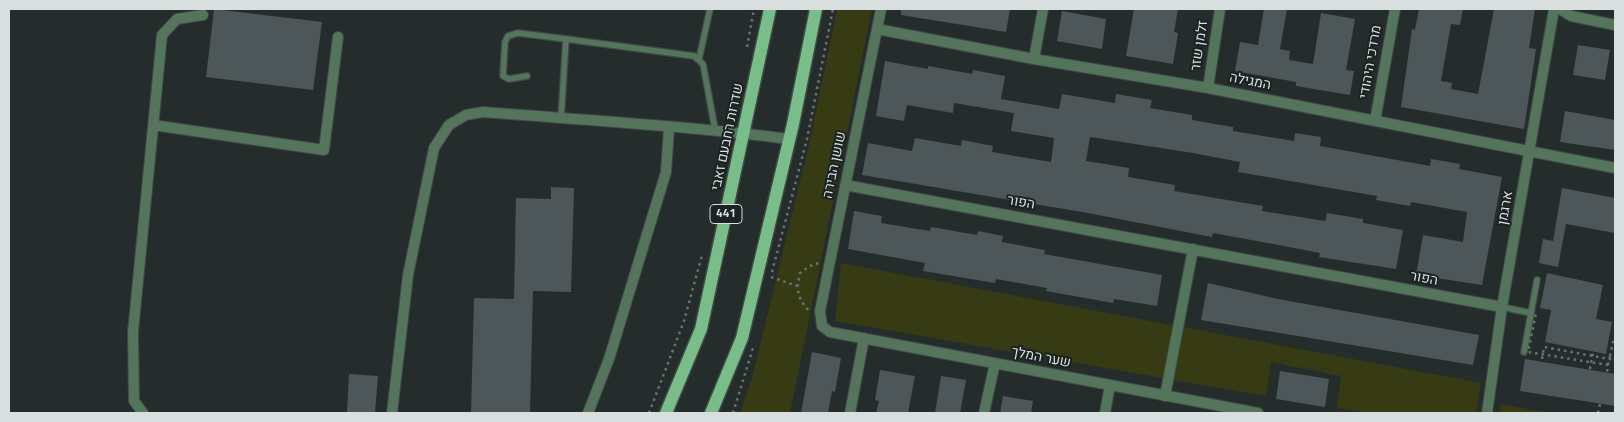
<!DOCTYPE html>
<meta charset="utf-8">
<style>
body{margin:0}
#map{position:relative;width:1624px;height:422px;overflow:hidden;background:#242d2c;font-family:"Titillium Web",sans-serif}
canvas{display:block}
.frame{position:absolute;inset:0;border:10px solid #d9dfde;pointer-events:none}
</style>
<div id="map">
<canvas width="1624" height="422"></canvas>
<div class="frame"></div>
</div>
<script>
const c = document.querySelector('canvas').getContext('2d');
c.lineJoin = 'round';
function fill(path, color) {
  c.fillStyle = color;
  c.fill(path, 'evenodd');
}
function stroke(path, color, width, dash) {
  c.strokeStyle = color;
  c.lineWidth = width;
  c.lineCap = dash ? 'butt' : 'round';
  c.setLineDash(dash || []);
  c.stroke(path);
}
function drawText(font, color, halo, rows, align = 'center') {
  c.font = font + ' "Titillium Web",Heebo,sans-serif';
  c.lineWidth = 4;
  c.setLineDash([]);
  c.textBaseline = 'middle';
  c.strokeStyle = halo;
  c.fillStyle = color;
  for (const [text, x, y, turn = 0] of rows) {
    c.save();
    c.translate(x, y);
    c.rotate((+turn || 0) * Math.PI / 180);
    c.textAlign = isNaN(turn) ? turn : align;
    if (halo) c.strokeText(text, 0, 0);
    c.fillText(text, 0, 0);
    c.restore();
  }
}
fill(new Path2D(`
 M837,9h35l-82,404h-50l12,-35 58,-237z
 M841,263l640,120 -5,30h-108l-31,-5 4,-32 -70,-14 -5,34 -431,-75z
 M1501,404l48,9h-50z`), '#363b13');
fill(new Path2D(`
 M214,9l108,13 -9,68 -107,-13z
 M901,9h109l-4,23 -105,-17z
 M1134,9h44l-4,23 4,1 -5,31 -47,-8z
 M1264,9h23l-7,40 10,2 -1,9 24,4 8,-51 34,6 -9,51 8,1 -4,24 -54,-9v-4l-61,-11 5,-29 18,3z
 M1419,9h44l-3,16 -9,-1 -10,57 11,2 -1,6 27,5 16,-85h41l-6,39 7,1 -12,80 -123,-22 11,-78 3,1z
 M1062,11l44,8 -4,30 -45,-8z
 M1578,45l32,5 -5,30 -32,-5z
 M885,61l43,8v-3l44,8 1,-4 32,6 -4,23 58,10 3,-15 53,9 1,-9 36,6 -2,8 42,7v5l41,7v4l61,10 1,-8 26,4 -1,9 110,20 1,-7 29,5 -1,5 43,8 -20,108 -66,-10 7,-40 40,7 4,-30 -56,-10 -1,4 -34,-6 1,-4 -139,-24 2,-10 -47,-9 -103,-16 -4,24 43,7 -1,9 47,8 -1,6 89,15 -1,5 63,10 2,-8 36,6v4l40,7 -7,39 -77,-12 1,-4 -47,-9 -60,-11 -1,4 -124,-24 -226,-38 6,-32 44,8 3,-13 46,8 1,-6 31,6 -1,6 59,10 3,-24 -43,-7 3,-18 -60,-10 -1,10 -46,-8 -3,16 -28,-5z
 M1565,111l50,9v30l-55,-8z
 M551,187l23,1 -3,104 -38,-1 -3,122h-59l3,-115 40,1 2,-101 35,1z
 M1562,188l53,10v35l-49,-9 -8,43 -19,-4 4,-24 10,2z
 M854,211l28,5 -1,7 49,8 1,-4 46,8 1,-4 25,5 -1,6 43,8 -1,4 118,21 -5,31 -43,-7 -1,4 -67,-12 1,-3 -51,-9 -1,4 -72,-12 2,-8 -77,-14z
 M1547,273l56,12 -7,34 16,3 -6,32 -61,-12 6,-32 -11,-2z
 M1208,283l70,16 201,36 -6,30 -272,-45z
 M812,352l29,6 -6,34 -3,-1 -4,22h-27z
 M1525,359l90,15v32l-95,-15z
 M880,370l35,6 -7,37h-32l3,-12 -4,-1z
 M1280,371l49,8 -4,28 -49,-8z
 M349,374l29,2 -3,37h-28z
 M941,376l25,4 -6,33h-25z
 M1003,396l30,5 -2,12h-31z`), '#4d575a');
const lane = new Path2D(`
 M566,39l128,17 9,8 12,65
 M699,59l11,-50
 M527,76l-18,3 -6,-3 2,-34 3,-6 10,-3 48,6 -5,79
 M1502,307l29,6
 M1524,352l13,-72`);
const street = new Path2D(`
 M881,9l-61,302 2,15 8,6 428,81
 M1560,9l11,7 44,9
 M877,29l157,30 174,29 407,80
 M1034,59l9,-50
 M1208,88l12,-79
 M1375,121l20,-112
 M153,125l171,25 14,-113
 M845,185l657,122
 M1165,396l28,-147
 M143,413l-9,-12 -1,-69 29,-297 15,-16 26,-4
 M392,413l16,-138 26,-127 15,-23 17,-10 17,-3c102,8 205,14 306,27
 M588,413l21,-54 57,-187 3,-44
 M850,413l14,-75
 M984,413l11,-50
 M1105,413l5,-28
 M1487,413l15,-106 52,-298`);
const primary = new Path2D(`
 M666,413l35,-84 69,-320
 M711,413l31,-75 51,-214 23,-115`);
stroke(lane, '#414948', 8);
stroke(street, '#414948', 12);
stroke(primary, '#414948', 15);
stroke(new Path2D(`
 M747,47l7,-38
 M772,272l35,-133 26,-130
 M771,277l26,9
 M808,310c-11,-13 -12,-21 -8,-37l10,-7 9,-3
 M1610,356l4,-19
 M1542,359l2,-12 71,13v-3
 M1590,369l3,-17
 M649,413l35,-92 18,-66
 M733,413l20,-65
 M1598,413l2,-9`), '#6b7271', 2.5, [2.5, 4]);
stroke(lane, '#54755b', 5.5);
stroke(street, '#54755b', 10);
stroke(primary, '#79be89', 12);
stroke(new Path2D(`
 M1531,313h5l-8,39 80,13 -1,7
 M1608,365l2,-9`), '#6b7271', 2.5, [2.5, 4]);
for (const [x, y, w] of [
 [726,214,32]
]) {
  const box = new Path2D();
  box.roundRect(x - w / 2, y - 9.5, w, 19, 4);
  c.fillStyle = '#1a2322';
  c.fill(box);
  stroke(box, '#d9dfde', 1);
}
drawText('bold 12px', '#d9dfde', null, [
 ["441",726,214]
]);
drawText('14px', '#d9dfde', '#1a2322', [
 ["זלמן שזר",1200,46,-81],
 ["מרדכי היהודי",1371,62,-80],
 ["המגילה",1250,82,11],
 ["שדרות רחבעם זאבי",728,137,-78],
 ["שושן הבירה",835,165,-78],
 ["הפור",1021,203,10],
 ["ארגמן",1506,208,-80],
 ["הפור",1424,279,11],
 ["שער המלך",1041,358,11]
]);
</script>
